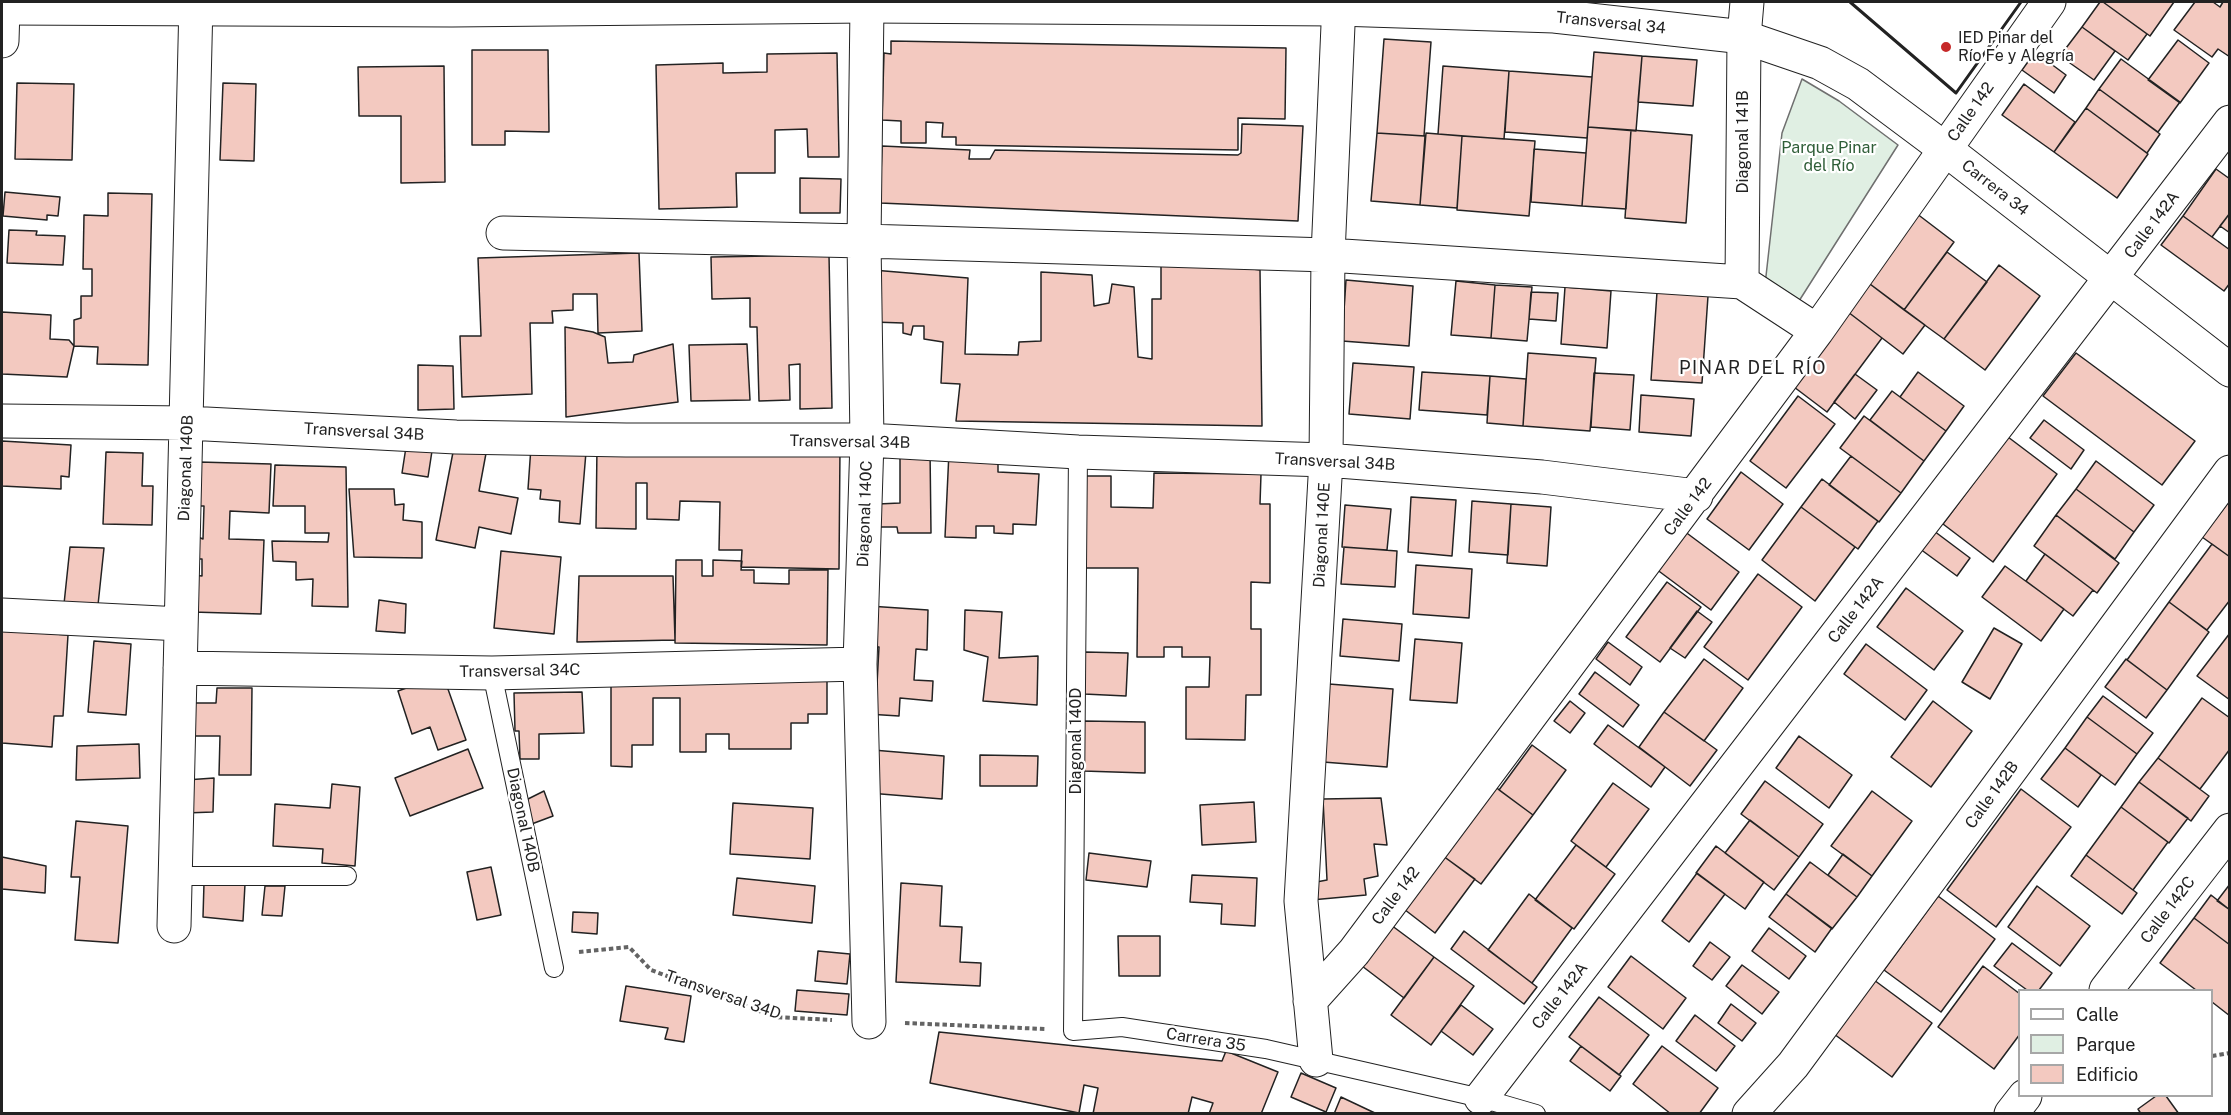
<!DOCTYPE html>
<meta charset="utf-8">
<style>
body{margin:0}
#map{position:relative;width:2231px;height:1115px;overflow:hidden;background:#fff;font-family:"Public Sans",sans-serif}
canvas{display:block}
.frame{position:absolute;inset:0;border:3px solid #222;pointer-events:none}
.legend{position:absolute;left:2018px;top:989px;width:195px;height:108px;box-sizing:border-box;background:#fff;border:2px solid #a7a7a7;margin:0;padding:8px 10px;list-style:none;font-size:18px;color:#222}
.legend li{display:flex;align-items:center;gap:12px;height:30px}
.legend b{width:30px;border:2px solid #a7a7a7}
</style>
<div id="map">
<canvas width="2231" height="1115"></canvas>
<div class="frame"></div>
<ul class="legend">
<li><b style="height:8px;background:#fff"></b>Calle</li>
<li><b style="height:16px;background:#e0efe3"></b>Parque</li>
<li><b style="height:16px;background:#f3c9c0"></b>Edificio</li>
</ul>
</div>
<script>
const c = document.querySelector('canvas').getContext('2d');
c.lineJoin = 'round';
function fill(path, color) {
  c.fillStyle = color;
  c.fill(path, 'evenodd');
}
function stroke(path, color, width, dash) {
  c.strokeStyle = color;
  c.lineWidth = width;
  c.lineCap = dash ? 'butt' : 'round';
  c.setLineDash(dash || []);
  c.stroke(path);
}
function drawText(font, color, halo, rows, align = 'center') {
  c.font = font + ' "Public Sans",sans-serif';
  c.lineWidth = 4.5;
  c.setLineDash([]);
  c.textBaseline = 'middle';
  c.strokeStyle = halo;
  c.fillStyle = color;
  for (const [text, x, y, turn = 0] of rows) {
    c.save();
    c.translate(x, y);
    c.rotate((+turn || 0) * Math.PI / 180);
    c.textAlign = isNaN(turn) ? turn : align;
    if (halo) c.strokeText(text, 0, 0);
    c.fillText(text, 0, 0);
    c.restore();
  }
}
const green = new Path2D(`
 M1802,79l37,22 59,44 -99,156 -34,-16 17,-152z`);
fill(green, '#e0efe3');
stroke(green, '#6f6f6f', 1.5);
const building = new Path2D(`
 M2100,2h3l44,32 -19,26 -46,-33z
 M2103,2h71l-24,34z
 M2195,2h18l7,5 3,-5h7v55l-12,-8 -6,8 -38,-27z
 M2082,27l33,24 -21,29 -34,-24z
 M1384,39l47,3 -7,94 -47,-3z
 M2178,40l31,23 -29,40 -32,-23z
 M891,41l395,7 -1,71 -47,-1v32l-282,-5v-8h-14l1,-14 -17,-1v21h-25v-22l-19,-1 2,-67 7,1z
 M472,50h76l1,82 -44,-1v14h-33z
 M1594,52l48,4 -6,75 -48,-4z
 M2035,52l31,23 -12,18 -32,-23z
 M837,53l2,104h-31l-1,-28 -32,1v43h-39l1,34 -78,2 -3,-144 67,-2v10l44,-1v-18z
 M1642,56l55,4 -4,46 -55,-4z
 M2121,59l59,43 -22,30 -59,-43z
 M444,66l1,116 -44,1v-67h-42l-1,-49z
 M1443,66l66,5 -5,68 -66,-5z
 M1509,71l83,6 -5,61 -82,-6z
 M17,83l57,1 -2,76 -57,-1z
 M223,83l33,1 -2,77 -34,-1z
 M2024,84l51,38 -21,30 -52,-37z
 M2099,89l61,45 -13,19 -61,-45z
 M2086,108l62,46 -31,44 -63,-46z
 M1242,124l61,2 -5,95 -418,-18 2,-57 88,4 -1,9h21l5,-9 243,5 3,-2z
 M1588,127l43,3 -5,79 -44,-3z
 M1631,130l61,5 -6,88 -61,-5z
 M1377,133l48,3 -5,69 -49,-4z
 M1426,133l36,3 -5,72 -37,-3z
 M1462,136l73,5 -6,75 -72,-6z
 M1534,149l52,4 -4,53 -51,-4z
 M2216,169l14,10v34l-18,24 -29,-21z
 M800,178l41,1 -1,34h-40z
 M5,192l55,5 -2,19 -11,-1v5l-44,-4z
 M108,193l44,1 -4,171 -51,-1 1,-17 -24,-1v-26l7,-2v-22h11v-27h-9l1,-54 24,1z
 M1912,210l42,32 -50,68 -42,-32z
 M2230,213v20l-10,-7z
 M2183,216l47,34v33l-6,8 -63,-46z
 M9,230l28,1 -1,4 29,1 -2,29 -56,-2z
 M1947,252l40,30 -43,57 -40,-29z
 M639,253l3,78 -44,2 -1,-39h-24v16l-21,1 1,12h-23l2,71 -70,3 -2,-61h21l-3,-78z
 M829,255l3,153 -32,1v-45l-11,1 1,35 -31,1 -2,-74h-7v-29l-38,1 -1,-42z
 M1161,256l99,14 2,156 -306,-5 4,-37 -19,-1 2,-41 -19,-3v-13h-11l-2,9 -8,-2v-10l-30,-1v-52l95,8 -3,76 53,1 1,-13 22,-1v-69l51,3 2,31 15,-3 3,-19 22,3 4,70 14,2v-60h9z
 M1999,265l41,31 -55,74 -41,-31z
 M1346,280l67,6 -4,60 -67,-5z
 M1456,281l39,4 -4,53 -40,-3z
 M1870,284l55,41 -22,29 -55,-42z
 M1495,285l37,2 -5,54 -36,-3z
 M1565,287l46,4 -4,57 -46,-4z
 M1531,292l27,1 -2,28 -27,-2z
 M1657,292l51,4 -6,87 -51,-3z
 M2,312l49,3 -1,24 19,1 5,6 -7,31 -65,-3z
 M1848,312l34,26 -55,74 -33,-25z
 M565,327l28,5 12,5 3,26 25,-1 1,-7 39,-11 5,58 -112,15z
 M747,344l3,56 -59,1 -2,-56z
 M1528,353l68,5 -6,73 -67,-5z
 M2076,353l119,88 -33,44 -119,-89z
 M1353,363l61,4 -4,52 -61,-5z
 M418,365l35,1 1,43 -36,1z
 M1422,372l68,4 -3,39 -68,-5z
 M1918,372l46,34 -18,25 -46,-34z
 M1594,373l40,2 -4,55 -39,-3z
 M1855,374l22,16 -22,29 -21,-17z
 M1490,376l36,3 -3,47 -36,-3z
 M1892,391l54,40 -22,30 -54,-41z
 M1641,395l53,4 -3,37 -52,-4z
 M1798,396l37,28 -49,64 -36,-27z
 M1864,416l60,45 -23,32 -61,-45z
 M2044,420l40,30 -13,19 -41,-31z
 M2008,437l49,37 -64,88 -50,-38z
 M2,441l69,4 -2,32 -8,-1v13l-59,-3z
 M455,442l32,6 -8,43 39,7 -7,36 -32,-7 -4,21 -39,-8z
 M597,446l243,2 -1,121 -98,-2 1,-17h-23l1,-48 -40,-1 -1,19 -32,-1v-36h-11v46l-40,-1z
 M406,447l26,4 -4,26 -26,-4z
 M531,447l55,5 -6,72 -21,-2 1,-21 -20,-2 1,-9 -13,-1z
 M900,449h30l1,84h-33l-1,-6h-19v-23l22,-1z
 M106,452l37,1 -1,33h11l-1,39 -49,-1z
 M949,452l49,3v17l41,2 -3,51 -23,-1v10l-19,-1v-7h-18v12l-31,-1z
 M1851,456l50,37 -22,29 -50,-37z
 M2096,461l58,44 -20,27 -58,-43z
 M199,462l72,2 -2,49 -39,-2 -1,28 35,1 -3,74 -69,-2 1,-37 9,1v-17h-5l1,-22 5,2 1,-33h-6z
 M275,465l71,2 2,140 -36,-1 1,-27 -17,1v-18l-23,-1 -1,-20 56,1 1,-9h-24v-27h-32z
 M1741,472l42,32 -34,46 -42,-31z
 M1154,473l107,1 -1,30h10v79l-19,-1v47h10v66h-15l-1,45 -59,-1v-52h23l1,-30h-28v-10h-18v10h-27l1,-89h-56v-92h29v31l42,1z
 M1822,479l56,42 -20,28 -57,-42z
 M349,489h45l1,16 9,-1 -1,16 19,2v36l-68,-1z
 M2076,489l58,43 -19,27 -59,-44z
 M1411,497l45,3 -4,56 -44,-4z
 M2230,500v57l-28,-20z
 M1472,501l39,3 -3,51 -39,-3z
 M1511,504l40,3 -4,59 -40,-3z
 M1345,505l46,4 -4,41 -45,-3z
 M1801,507l54,40 -40,54 -53,-41z
 M2056,515l63,48 -22,30 -63,-47z
 M1676,525l63,47 -28,38 -63,-47z
 M1930,528l40,30 -13,18 -41,-30z
 M2212,544l18,13v43l-23,30 -38,-28z
 M70,547l34,1 -6,57 -34,-1z
 M1344,547l53,4 -2,36 -54,-3z
 M501,551l60,6 -7,77 -60,-6z
 M2045,554l48,36 -20,26 -47,-35z
 M676,560h26v16h11v-16l29,1 -1,9h13v13l35,1v-14h39l-1,75 -152,-2z
 M1416,565l56,4 -3,49 -56,-4z
 M2005,566l59,43 -23,32 -59,-44z
 M1758,574l44,33 -54,73 -44,-33z
 M579,576h94l2,64 -98,2z
 M1667,582l34,25 -41,55 -34,-25z
 M1906,588l57,43 -29,39 -57,-43z
 M379,600l27,4 -1,29 -29,-2z
 M2169,602l40,30 -42,58 -40,-30z
 M869,606l59,4 -1,40 -11,-1 -2,31 19,1 -1,20 -32,-3 -1,18 -32,-2 2,-30h8l2,-37 -13,-1z
 M965,610l37,2 -3,46 39,-2 -1,49 -54,-4 5,-44 -24,-7z
 M1697,611l15,11 -27,36 -15,-10z
 M1343,619l59,5 -3,37 -59,-5z
 M1994,628l28,16 -32,55 -28,-17z
 M2,630l66,5 -5,81h-9l-2,31 -50,-4z
 M2230,633v67l-33,-24z
 M1415,639l47,4 -5,60 -47,-3z
 M94,641l37,3 -5,71 -38,-3z
 M1608,642l34,25 -12,18 -34,-26z
 M1866,644l61,46 -22,30 -61,-46z
 M1085,652l43,1 -2,43 -42,-2z
 M1704,659l39,29 -39,53 -40,-29z
 M2126,659l41,31 -21,28 -41,-31z
 M1595,672l44,33 -16,22 -44,-33z
 M611,673h216v41h-19v9h-17v26h-62v-15h-23v18h-26v-54h-27v47h-21v22l-21,-1z
 M443,675l23,65 -28,10 -8,-23 -18,7 -14,-43z
 M1329,684l64,5 -6,78 -64,-5z
 M217,688h35l-1,87h-32l1,-39h-34v-33h30z
 M582,692l2,41 -45,1v25h-19l-1,-28h-4l-1,-38z
 M2103,696l50,37 -16,21 -50,-37z
 M2202,698l28,20v31l-30,40 -42,-31z
 M1570,701l15,12 -15,20 -16,-12z
 M1933,701l39,30 -41,56 -40,-30z
 M1664,712l53,38 -27,36 -51,-39z
 M2087,717l50,37 -22,31 -50,-37z
 M1084,721l61,1v51l-62,-2z
 M1608,725l57,42 -14,20 -57,-43z
 M1799,736l53,39 -23,33 -53,-40z
 M139,744l1,34 -64,2 1,-34z
 M1532,745l34,25 -33,45 -34,-25z
 M2065,748l36,27 -23,32 -37,-28z
 M468,749l15,39 -73,28 -15,-38z
 M873,750l71,6 -2,43 -73,-6z
 M980,755l58,1 -1,30h-57z
 M2158,758l51,38 -18,25 -52,-39z
 M214,778l-1,34 -28,1 1,-33z
 M1765,781l58,43 -24,33 -58,-43z
 M2139,782l49,36 -19,25 -48,-36z
 M1490,783l43,32 -52,69 -42,-31z
 M1613,783l36,26 -43,58 -35,-26z
 M332,784l28,3 -5,79 -33,-3 1,-14 -50,-3 2,-42 55,4z
 M2021,789l50,38 -75,100 -49,-37z
 M544,791l9,25 -24,9 -7,-23z
 M1872,791l40,30 -40,55 -41,-30z
 M1381,798l6,47 -13,-1 4,32 -14,3 2,16 -55,5v-17l16,-3 -4,-81z
 M1254,802l2,40 -54,3 -2,-40z
 M733,803l80,5 -3,51 -80,-5z
 M2121,807l47,35 -35,48 -47,-35z
 M1750,820l49,37 -25,33 -49,-37z
 M76,821l52,5 -10,117 -43,-3 5,-63h-9z
 M1576,845l39,29 -41,55 -39,-29z
 M1716,846l48,36 -19,27 -49,-36z
 M1089,853l62,8 -4,26 -61,-7z
 M1439,853l36,26 -40,54 -35,-27z
 M1843,854l29,22 -15,21 -29,-22z
 M2086,855l51,38 -15,21 -51,-38z
 M2,857l44,9 -1,27 -43,-4z
 M1810,862l47,35 -25,32 -46,-35z
 M491,867l10,48 -24,5 -10,-48z
 M1697,873l28,21 -36,48 -27,-21z
 M1192,875l65,3 -2,48 -34,-2 1,-20 -32,-2z
 M737,878l78,8 -3,37 -79,-8z
 M204,883l41,1 -2,37 -40,-4z
 M901,883l41,3 -2,40 22,1 -2,35 21,1 -1,23 -84,-4z
 M2230,884v26l-13,-9z
 M265,886h20l-3,30 -20,-1z
 M2037,886l53,40 -30,40 -52,-39z
 M1529,894l43,34 -40,55 -44,-33z
 M1786,894l46,34 -17,24 -46,-35z
 M2211,895l19,15v35l-36,-27z
 M1938,896l57,43 -54,73 -57,-42z
 M573,912l25,1 -1,21 -25,-2z
 M2194,918l36,27v71l-18,-14v-12h-16l-36,-27z
 M1391,925l43,32 -30,41 -42,-32z
 M1769,928l37,28 -17,23 -37,-28z
 M1464,931l73,56 -13,17 -73,-55z
 M1118,936h42v40h-41z
 M1710,942l20,15 -18,23 -19,-14z
 M2012,943l40,30 -13,17h-12l-33,-24z
 M818,951l32,3 -3,30 -32,-3z
 M1631,956l55,42 -23,31 -55,-42z
 M1434,957l40,29 -43,59 -40,-30z
 M1742,965l37,27 -17,22 -36,-28z
 M1983,966l37,28v40l-26,35 -56,-42z
 M1874,980l58,43 -40,54 -58,-43z
 M626,986l65,10 -7,46 -19,-3 3,-11 -48,-7z
 M797,990l52,4 -2,21 -52,-4z
 M1599,997l50,38 -30,40 -50,-38z
 M1731,1004l25,19 -14,18 -24,-18z
 M1461,1005l32,24 -20,26 -32,-24z
 M1695,1015l40,31 -19,25 -40,-30z
 M939,1032l283,29 4,-10 52,21 -17,42h-52l4,-11 -21,-6 -4,17h-95l5,-26 -14,-3 -5,28 -149,-30z
 M1581,1046l40,30 -11,15 -40,-30z
 M1662,1046l56,42 -19,26h-28l-38,-30z
 M1301,1073l35,15 -10,24 -35,-15z
 M2156,1096h10l13,18h-38l-3,-5z
 M1341,1097l36,17h-43z`);
fill(building, '#f3c9c0');
stroke(building, '#222', 1.5);
const service = new Path2D(`
 M1078,452l-5,579 49,-4 144,22 215,49 55,16
 M492,673l62,295
 M174,876h173`);
const minor = new Path2D(`
 M867,6l-3,235 3,199 -7,224 9,358
 M2,41l1,-33
 M503,233l361,8 464,14 414,27 75,49
 M1742,282l2,-245 3,-35
 M2,421l185,2 269,14 170,3h241l211,12 248,8 216,17 154,19
 M2,615l179,9
 M180,668l312,5 368,-9
 M174,926l22,-924
 M2106,990l124,-160
 M1310,1001l44,-49 463,-621 232,-329
 M1316,1060l-15,-159 25,-441 2,-205 11,-253
 M1481,1098l749,-976
 M1749,1114l44,-49 437,-593
 M2011,1114l14,-18`);
const tertiary = new Path2D(`
 M2,8l450,2 415,-4 471,3 216,7 190,21 76,26 38,21 87,65 285,221`);
stroke(service, '#222', 20);
stroke(minor, '#222', 35);
stroke(tertiary, '#222', 35);
stroke(new Path2D(`
 M579,952l50,-5 22,23 124,47 57,3
 M905,1023l140,6
 M2212,1056l18,-3`), '#646464', 4, [4.5, 3]);
stroke(service, '#fff', 18);
stroke(minor, '#fff', 33);
stroke(tertiary, '#fff', 33);
stroke(new Path2D(`
 M1850,2l106,91 65,-91`), '#222', 3);
for (const [x, y, r, color] of [
 [1946,47,6,"#c62828"]
]) {
  const dot = new Path2D();
  dot.arc(x, y, r, 0, 2 * Math.PI);
  c.fillStyle = color;
  c.fill(dot);
  stroke(dot, '#fff', 2);
}
drawText('16px', '#222', '#fff', [
 ["Transversal 34",1611,23,6],
 ["Calle 142",1971,112,-55],
 ["Diagonal 141B",1743,142,-90],
 ["Carrera 34",1995,188,38],
 ["Calle 142A",2152,225,-53],
 ["Transversal 34B",364,432,3],
 ["Transversal 34B",850,442,1],
 ["Transversal 34B",1335,462,3],
 ["Diagonal 140B",186,468,-88],
 ["Calle 142",1688,507,-53],
 ["Diagonal 140C",865,514,-88],
 ["Diagonal 140E",1322,535,-87],
 ["Calle 142A",1856,610,-52],
 ["Transversal 34C",520,671,-1],
 ["Diagonal 140D",1076,741,-90],
 ["Calle 142B",1992,795,-54],
 ["Diagonal 140B",523,820,78],
 ["Calle 142",1396,896,-53],
 ["Calle 142C",2168,910,-53],
 ["Transversal 34D",723,995,19],
 ["Calle 142A",1560,996,-52],
 ["Carrera 35",1206,1040,9]
]);
drawText('16px', '#222', '#fff', [
 ["IED Pinar del",1958,38],
 ["Río Fe y Alegría",1958,56]
], 'left');
drawText('16px', '#2f5e38', '#fff', [
 ["Parque Pinar",1829,148],
 ["del Río",1829,166]
]);
c.letterSpacing = '1.5px';
drawText('18px', '#222', '#fff', [
 ["PINAR DEL RÍO",1753,368]
]);
c.letterSpacing = '0px';
</script>
